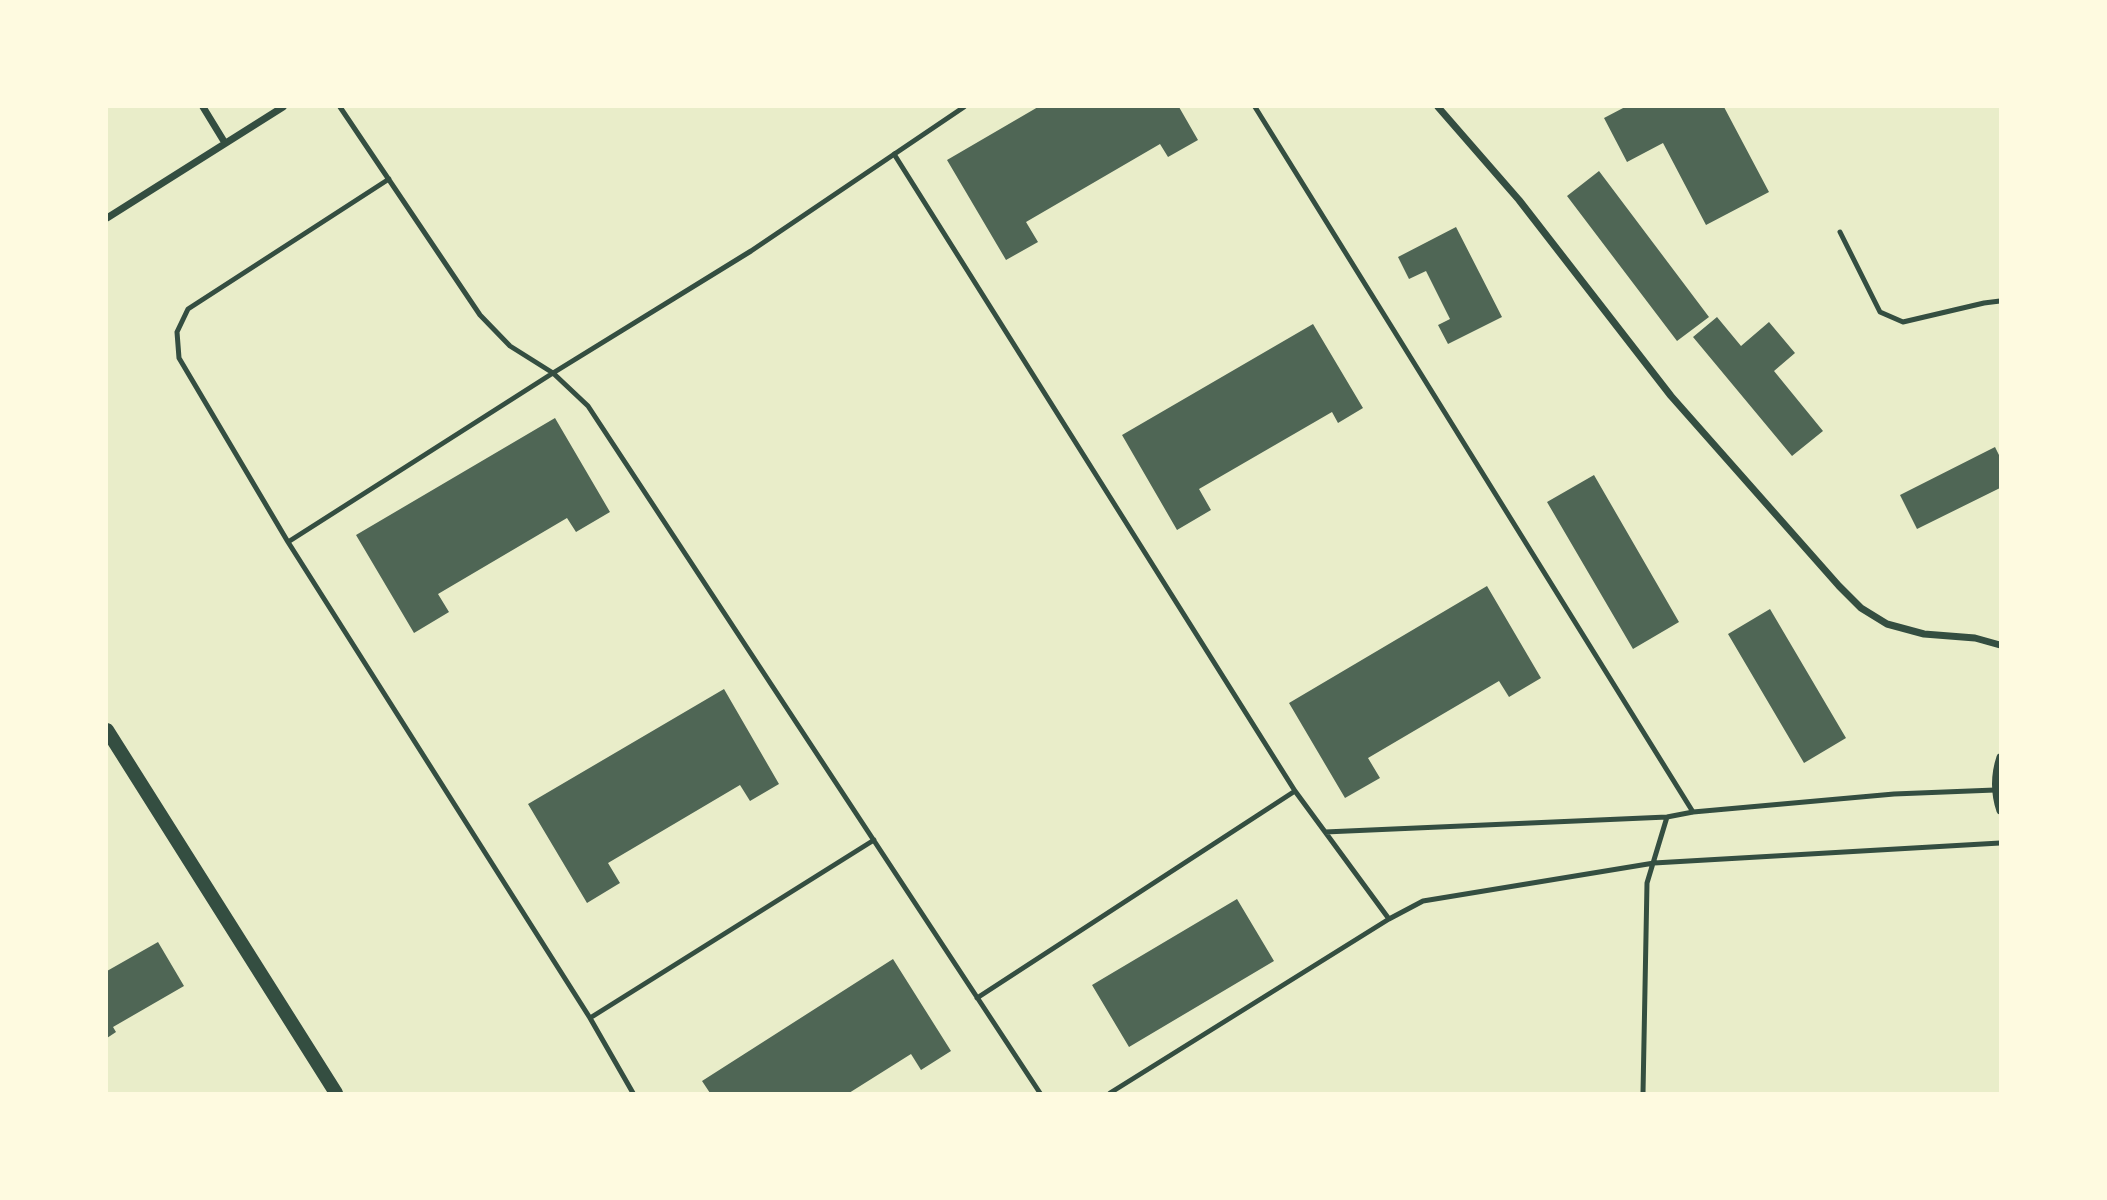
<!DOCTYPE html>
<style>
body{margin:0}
#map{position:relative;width:2107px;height:1200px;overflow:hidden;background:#e9edc9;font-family:"Work Sans",sans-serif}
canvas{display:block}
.frame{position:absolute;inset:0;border:108px solid #fefae0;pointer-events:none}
</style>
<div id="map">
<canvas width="2107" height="1200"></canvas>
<div class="frame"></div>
</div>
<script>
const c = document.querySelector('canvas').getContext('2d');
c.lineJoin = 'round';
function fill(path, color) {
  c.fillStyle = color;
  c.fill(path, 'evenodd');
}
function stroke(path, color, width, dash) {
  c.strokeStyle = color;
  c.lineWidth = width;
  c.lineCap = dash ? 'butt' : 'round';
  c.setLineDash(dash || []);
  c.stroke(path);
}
fill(new Path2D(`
 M1038,107h141l19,33 -30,17 -8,-13 -134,78 12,20 -32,18 -59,-100z
 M1625,107h99l45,85 -63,33 -43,-82 -36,19 -23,-44z
 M1599,171l110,146 -32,24 -110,-145z
 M1456,227l46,90 -54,27 -10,-19 12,-6 -24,-48 -17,8 -11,-22z
 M1717,317l24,29 28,-24 26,31 -21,18 49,60 -31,25 -99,-119z
 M1313,324l50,84 -25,15 -6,-11 -133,77 12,21 -34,20 -55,-95z
 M555,418l55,94 -34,20 -9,-14 -129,76 11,18 -35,21 -58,-98z
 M1995,447l5,10v31l-83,41 -17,-34z
 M1594,475l85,147 -46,27 -86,-147z
 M1487,586l54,92 -32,19 -10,-16 -131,77 12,20 -35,20 -56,-95z
 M1770,609l76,129 -42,25 -76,-129z
 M724,689l55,95 -29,17 -10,-16 -132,78 12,20 -33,20 -59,-99z
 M1237,899l37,62 -145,86 -37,-62z
 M158,942l26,44 -71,41 3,5 -9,6v-67z
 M893,959l58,92 -30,19 -10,-16 -62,39h-139l-8,-12z`), '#4f6655');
stroke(new Path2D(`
 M340,107l140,208 30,31 43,27 35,33 452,687
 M1255,107l438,705
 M894,154l401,637 94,128
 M1840,232l40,80 23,10 81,-19 16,-2
 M288,542l-109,-184 -2,-26 11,-23 201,-130
 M1325,832l342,-15 26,-5 201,-18 101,-4
 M977,998l318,-207
 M590,1018l284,-178
 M633,1093l-43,-75 -302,-476 265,-169 198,-122 213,-144
 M1110,1093l279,-174 34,-18 231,-38 346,-20
 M1643,1093l4,-210 20,-66`), '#344e41', 5);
stroke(new Path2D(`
 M203,107l22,36
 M1438,107l81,93 152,196 168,190 22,22 26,16 37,10 51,4 25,7
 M107,218l176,-111
 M2000,757c-6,18 -6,36 0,54`), '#344e41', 7);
stroke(new Path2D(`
 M107,730l229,363`), '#344e41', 14);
</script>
